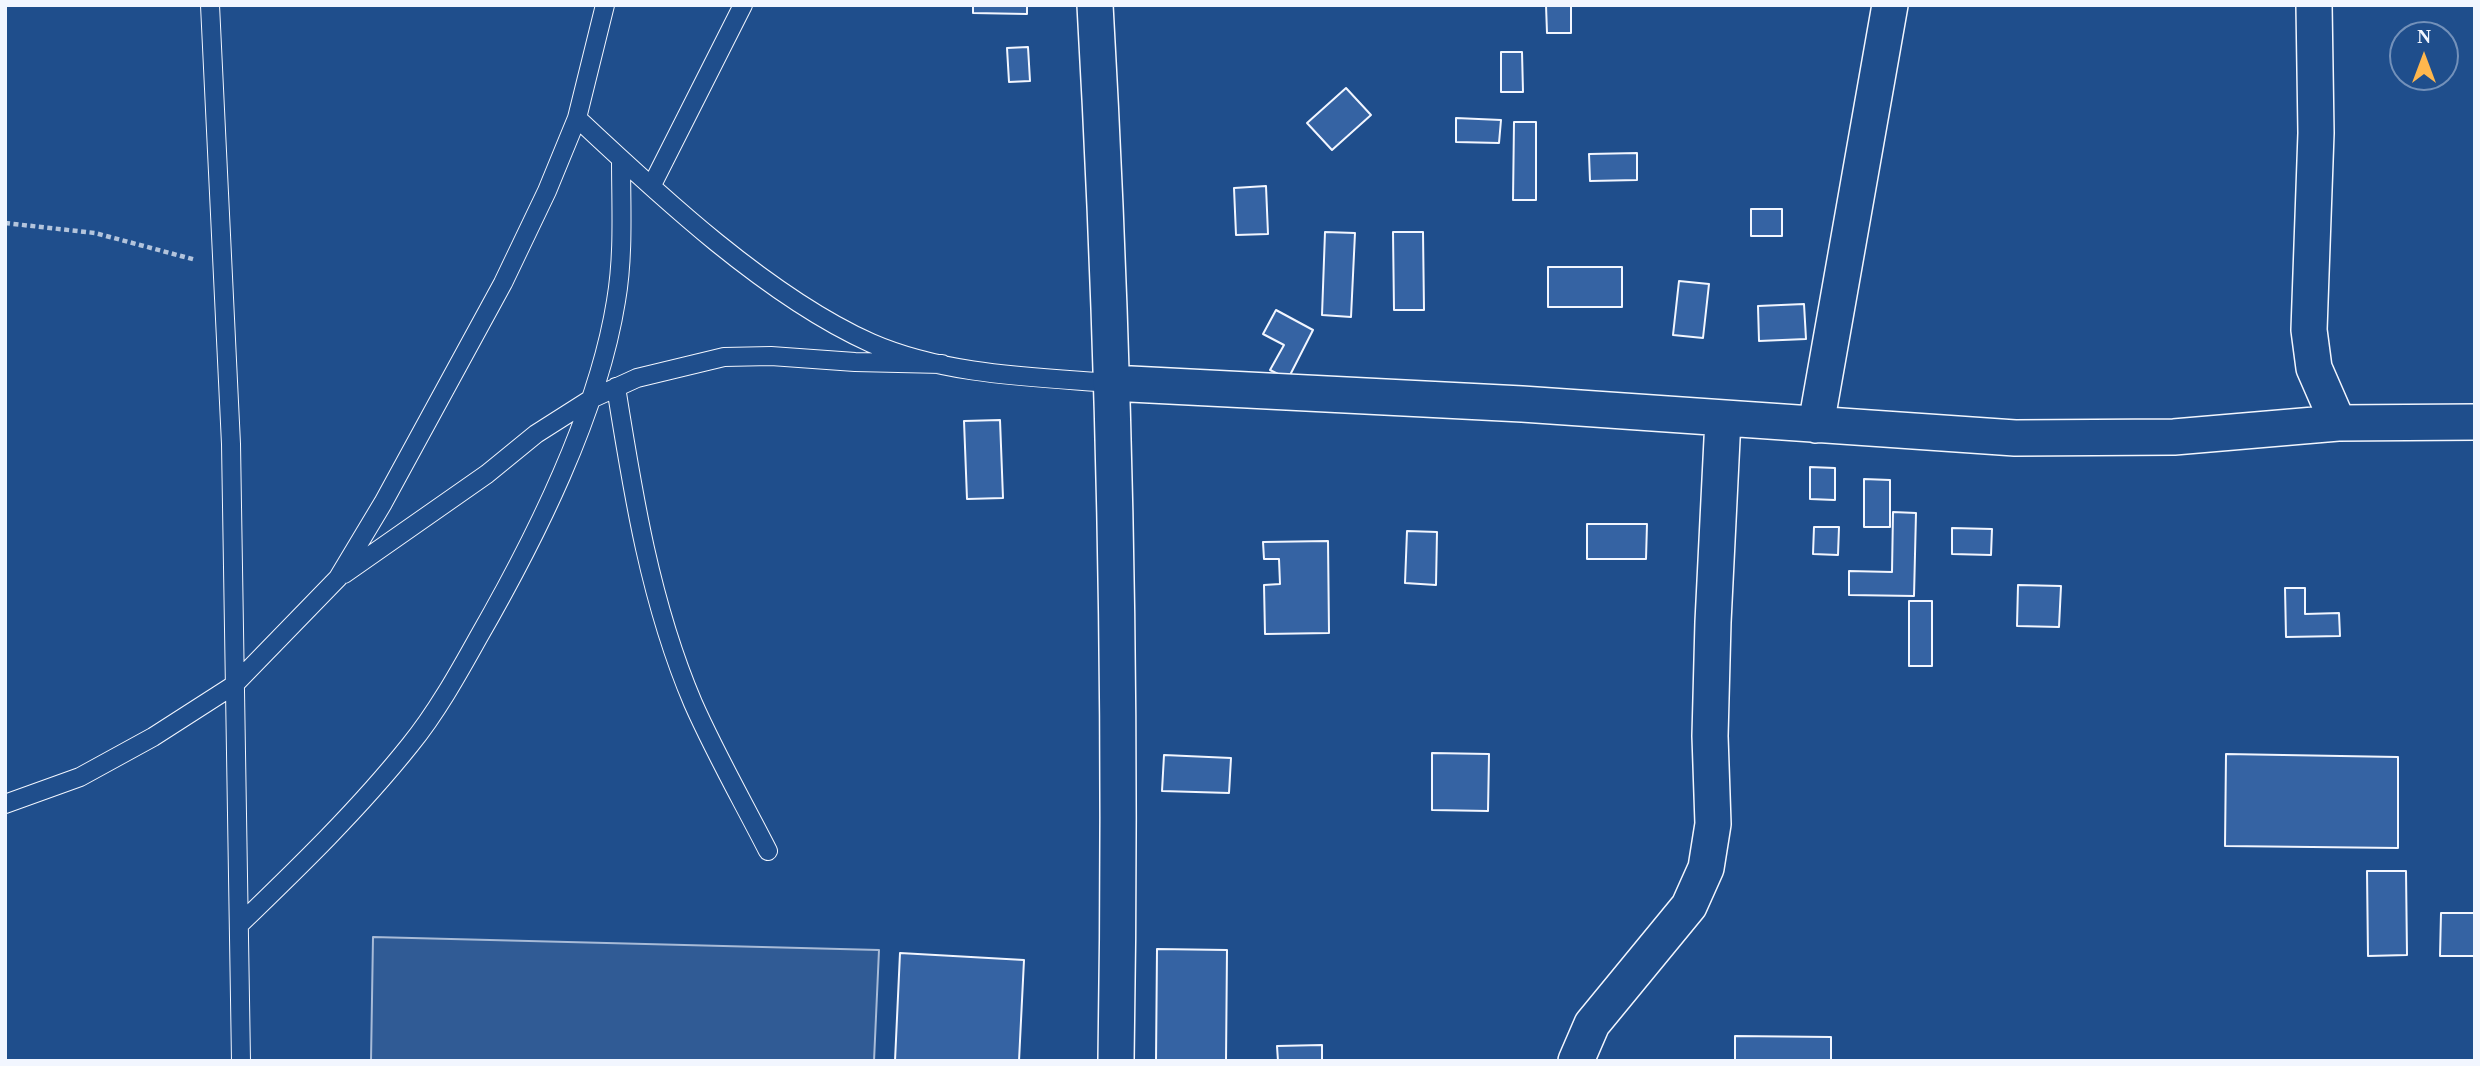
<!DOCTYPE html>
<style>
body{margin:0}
#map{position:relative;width:2480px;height:1066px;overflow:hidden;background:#1f4e8c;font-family:Georgia,serif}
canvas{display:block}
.frame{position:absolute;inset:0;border:7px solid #f2f6ff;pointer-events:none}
.north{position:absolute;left:2389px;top:21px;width:70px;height:70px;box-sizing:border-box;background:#1f4e8c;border:2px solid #7391ba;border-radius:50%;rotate:0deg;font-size:19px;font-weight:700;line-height:28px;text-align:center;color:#f2f6ff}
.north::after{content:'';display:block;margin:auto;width:24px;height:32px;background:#ffb74d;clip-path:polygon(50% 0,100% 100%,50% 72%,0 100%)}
</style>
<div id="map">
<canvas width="2480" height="1066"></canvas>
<div class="frame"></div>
<div class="north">N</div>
</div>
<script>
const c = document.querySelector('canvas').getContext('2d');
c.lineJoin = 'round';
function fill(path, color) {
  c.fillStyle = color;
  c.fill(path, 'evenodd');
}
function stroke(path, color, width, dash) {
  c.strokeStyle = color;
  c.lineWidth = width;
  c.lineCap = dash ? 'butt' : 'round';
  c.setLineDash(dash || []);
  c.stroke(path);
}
const built = new Path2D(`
 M373,937l506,13 -5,111h-503z`);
fill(built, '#305b95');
stroke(built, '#a8bbd7', 2);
const building = new Path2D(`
 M973,5h54v9l-54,-1z
 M1546,5h25v28h-24z
 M1028,47l2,34 -21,1 -2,-34z
 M1501,52h21l1,40h-22z
 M1346,88l25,27 -39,35 -25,-27z
 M1456,118l45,2 -2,23 -43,-1z
 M1514,122h22v78h-23z
 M1637,153v27l-47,1 -1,-27z
 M1266,186l2,48 -32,1 -2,-47z
 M1751,209h31v27h-31z
 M1325,232l30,1 -4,84 -29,-2z
 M1393,232h30l1,78h-30z
 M1548,267h74v40h-74z
 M1679,281l30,3 -6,54 -30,-3z
 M1804,304l2,35 -47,2 -1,-35z
 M1276,310l37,20 -25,49 -18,-9 14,-25 -21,-11z
 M1000,420l3,78 -36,1 -3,-78z
 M1810,467l25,1v32l-25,-1z
 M1864,479l26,1v47h-26z
 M1893,512l23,1 -2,83 -65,-1v-24l43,1z
 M1587,524h60l-1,35h-59z
 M1814,527h25l-1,28 -25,-1z
 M1952,528l40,1 -1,26 -39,-1z
 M1407,531l30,1 -1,53 -31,-2z
 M1328,541l1,92 -64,1 -1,-49 16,-1 -1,-25h-15l-1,-17z
 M2018,585l43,1 -2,41 -42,-1z
 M2285,588h20v26l34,-1 1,23 -54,1z
 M1909,601h23v65h-23z
 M1432,753l57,1 -1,57 -56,-1z
 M2226,754l172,3v91l-173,-2z
 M1164,755l67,3 -2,35 -67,-2z
 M2367,871h39l1,84 -39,1z
 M2441,913h34v43h-35z
 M1157,949l70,1 -1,111h-70z
 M900,953l124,7 -5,101h-124z
 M1735,1036l96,1v24h-96z
 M1322,1045v16h-44l-1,-15z`);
fill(building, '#3563a3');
stroke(building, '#f2f6ff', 2);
const lane = new Path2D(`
 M210,5l21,439 10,617
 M577,118c82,77 191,179 294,225 73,32 162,34 240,40
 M652,185l91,-180
 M616,387c17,107 34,215 77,316 22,50 50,99 75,148
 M344,574l143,-100 49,-40 55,-35 46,-21 87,-21 47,-1 84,6 87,2
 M5,804l75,-27 73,-40 81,-52 104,-107 45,-75 120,-220 44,-92 30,-73 28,-113
 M239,925c60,-58 119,-115 171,-180 26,-32 48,-71 68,-107 57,-99 120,-224 138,-337 8,-46 5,-95 5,-142`);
const street = new Path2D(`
 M1095,5c20,352 27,704 21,1056
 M2314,5l2,128 -7,197 5,38 24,55
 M1111,383l411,21 493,34 159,-1 164,-14 137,-1
 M1816,425l74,-420
 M1576,1061l16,-37 97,-118 17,-38 7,-44 -3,-88 3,-114 10,-203`);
stroke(lane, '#f2f6ff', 20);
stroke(street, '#f2f6ff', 38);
stroke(new Path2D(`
 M5,223l90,10 101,27`), '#b3c4dc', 4.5, [5, 3.5]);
stroke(lane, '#1f4e8c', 18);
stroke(street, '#1f4e8c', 35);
</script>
